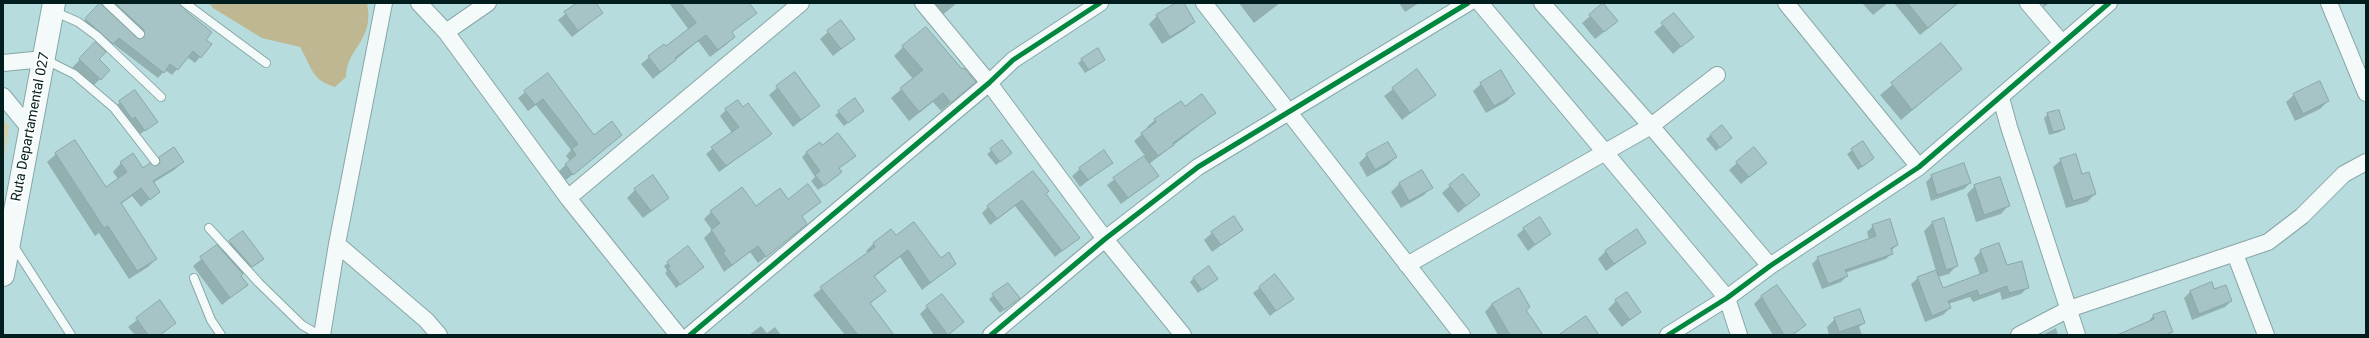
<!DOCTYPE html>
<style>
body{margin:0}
#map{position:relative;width:2369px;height:338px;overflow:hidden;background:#b7dcdd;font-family:Roboto,sans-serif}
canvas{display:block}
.frame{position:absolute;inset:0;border:4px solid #021d1e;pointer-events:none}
</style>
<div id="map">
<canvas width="2369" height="338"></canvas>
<div class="frame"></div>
</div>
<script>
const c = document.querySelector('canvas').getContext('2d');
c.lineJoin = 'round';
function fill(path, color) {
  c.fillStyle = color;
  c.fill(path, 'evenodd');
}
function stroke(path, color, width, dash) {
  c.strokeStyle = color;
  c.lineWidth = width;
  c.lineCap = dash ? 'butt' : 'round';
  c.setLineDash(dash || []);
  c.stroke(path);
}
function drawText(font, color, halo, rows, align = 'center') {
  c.font = font + ' Roboto,sans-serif';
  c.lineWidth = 4;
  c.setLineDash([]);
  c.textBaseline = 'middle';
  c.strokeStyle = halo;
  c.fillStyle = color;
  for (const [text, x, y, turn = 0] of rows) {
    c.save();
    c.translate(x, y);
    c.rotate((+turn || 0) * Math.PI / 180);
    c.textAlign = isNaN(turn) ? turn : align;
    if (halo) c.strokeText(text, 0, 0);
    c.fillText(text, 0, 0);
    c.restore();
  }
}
fill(new Path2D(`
 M3,119l6,8 -6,37z`), '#d5ceaa');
fill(new Path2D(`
 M209,3h158c8,38 -21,45 -21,74l-11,10c-24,-7 -23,-20 -35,-40l-38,-9 -49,-30z`), '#beb791');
fill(new Path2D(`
 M99,3h95l-6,6 -9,-4 31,27 -6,8 -4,17 -5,6 -8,-6 -15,18 -7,-5 -7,8 -46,-35 -6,6 -26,-24 21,-21zM101,4l37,32 1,4 -37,-32z
 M579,3h16l7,10 -30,24 -14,-17z
 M669,3h79l7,10 -24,20 3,4 -7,7 -17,13 -12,-16 -45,38 -12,-15 23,-19 2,3 23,-18z
 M930,3h27l-16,13z
 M1178,3h4l12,18 -8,8 -24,15 -13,-20 8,-8z
 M1239,3h41l-26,20z
 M1399,3h20l-14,9z
 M1862,3h26l-15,12z
 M1894,3h64l-38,32z
 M2042,3h7l-5,4z
 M1674,15l18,22 -19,17 -19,-22z
 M1590,16l19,12 -14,11 -13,-16z
 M841,21l13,18 -21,17 -13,-17z
 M95,43l2,16 12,11 -17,17 -20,-19z
 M1941,44l20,25 -60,51 -21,-25z
 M903,47l62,44 -24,20 -8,-9 -24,19 -18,-23 22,-19 -19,-23z
 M1082,60h22l-19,13 -7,-10z
 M1417,71l17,24 -32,25 -18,-24z
 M794,73l25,33 -26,21 -24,-32z
 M548,74l46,62 27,-1 -55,45 -7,-9 11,-10 -4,-5 5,-6 -35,-45 -8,6 -10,-13z
 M1481,84l33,10 -8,8 -20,11 -13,-22z
 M2294,95l34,6 -8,8 -25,12 -9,-19z
 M120,102l36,19 -18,15 -24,-28z
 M743,108l27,26 -51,38 -13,-18 26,-21 -12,-17 6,-6z
 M1184,108l31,5 -66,51 9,12 -37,28 -14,-19 38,-29 -11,-15 14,-12 -1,-2 8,-7z
 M863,111l-19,15 -9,-11 4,-3z
 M2048,114l16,14 -4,4 -11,3 -5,-17z
 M1721,127l10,11 -15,13 -10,-12z
 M1002,142l4,15 -10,8 -9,-11z
 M1862,143l11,15 -15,12 -11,-16z
 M822,146l27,15 -11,8 3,3 -5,5 -18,13 -7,-9 4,-4 -13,-20 5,-5z
 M56,154l50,35 13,-9 -6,-8 8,-9 22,6 9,-4 8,-7 23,4 -9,8 -21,13 6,8 -18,16 -9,-11 -11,8 35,55 -8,8 -19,12 -30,-46 -4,3 -48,-74z
 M1367,155l29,2 -8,8 -21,12 -8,-14z
 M2061,160l20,16 14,18 -8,8 -21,6 -13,-41z
 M1112,162l-32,25 -8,-11 8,-7z
 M1737,163h29l-25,21 -12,-14z
 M1422,171l9,16 -7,8 -23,13 -10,-16 8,-8z
 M1932,176l38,7 -6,6 -33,12 -5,-19z
 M1450,186l21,16 -13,11 -16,-20z
 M1975,186l33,20 -7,8 -25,8 -9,-28z
 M635,190l33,8 -25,20 -16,-20z
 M1045,194l33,44 -23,19 -40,-51 -25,19 -8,-12 6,-6z
 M788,201l32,1 -19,15 5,6 -48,40 -8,-11 -26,20 -20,-34 8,-8 -8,-11 7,-7 45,-4z
 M1943,220l13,46 -7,8 -11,3 5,12 37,-14 -6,-17 7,-7 26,16 21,20 -7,7 -19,6 -2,-8 -27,10 -3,-5 -22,7 2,4 -7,7 -18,7 -14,-38 7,-6 18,-7 -12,-40 8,-8z
 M1873,226l24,19 -6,6 1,2 -6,6 -41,14 2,3 -6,6 -19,7 -10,-25 6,-6 51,-19 -2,-7z
 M1524,229l26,4 -22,18 -11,-16z
 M1242,230l-30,22 -8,-12 8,-7z
 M891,231l5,5 45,23 14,5 -33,26 -22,-33 -26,20 11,14 -15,13 22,31h-47l-32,-40 55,-42 -2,-2 7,-7z
 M243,232l19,27 -22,17 6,9 -24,20 -29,-39 24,-20 4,5z
 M1645,242l-39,29 -8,-12 8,-8z
 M668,263l30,7 -22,18 -11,-15 2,-2 -3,-5z
 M1275,276l17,22 -22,18 -17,-23z
 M1194,278l19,4 -15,11 -8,-11z
 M1008,284l7,18 -15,11 -11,-14z
 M2190,292l41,9 -6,6 -33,13 -8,-22z
 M1762,296l43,29 -12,10h-20l-19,-31z
 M1616,301l24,11 -18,15 -14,-18z
 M160,302l15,21 -14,12h-26l-7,-8z
 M1492,304l33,7 16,24h-43l-13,-23z
 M927,307l36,15 -15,13h-14l-14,-21z
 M2164,312l8,20 -4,3h-44l23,-12 6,-7z
 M1835,319l29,4 -5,4 3,8h-33l-2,-8z
 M761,326l6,7 8,-6 6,8h-32z
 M2056,328l2,7h-16z`), '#0003');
const building = new Path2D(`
 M100,3l39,36 5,-2v-7l-29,-27h65l8,10 24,19 -6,8 6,4 -11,14 -8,-7 -15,19 -8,-6 -6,9 -45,-35 -6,6 -28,-25z
 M577,3h19l7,10 -25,18 -14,-19z
 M681,3h68l8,10 -25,19 3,5 -17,13 -12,-15 -31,23 1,2 -16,12 -12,-16 16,-12 2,2 30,-23z
 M1176,3h8l11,19 -25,15 -14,-22z
 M1603,3l15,18 -14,11 -15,-17z
 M1908,3h50l-30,25z
 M1674,13l20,24 -13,10 -20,-24z
 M841,20l14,19 -14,10 -14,-18z
 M926,27l36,42 2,-1 12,14 -25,21 -8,-10 -24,19 -19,-24 23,-18 -21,-24z
 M95,42l11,10 -7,7 11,11 -9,10 -22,-21z
 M1941,43l21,26 -50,41 -21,-27z
 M1098,48l7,12 -16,10 -8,-11z
 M1417,69l19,26 -26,18 -18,-25z
 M1501,70l14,24 -21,12 -14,-23z
 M795,72l25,34 -19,14 -25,-34z
 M548,73l46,62 18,-14 10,14 -49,40 -8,-11 11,-9 -4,-6 6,-5 -35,-45 -8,6 -11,-14z
 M2320,81l9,20 -26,13 -10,-20z
 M135,90l23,32 -13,9 -10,-14 -3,2 -13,-18z
 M1202,94l14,19 -43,30 1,2 -16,11 -17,-23 15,-11 -2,-3 27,-18 4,5z
 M855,98l9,13 -16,12 -10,-12z
 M738,100l5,7 5,-4 24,31 -46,32 -15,-19 28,-20 -14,-18z
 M2059,110l6,19 -12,3 -6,-19z
 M1722,125l10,13 -12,10 -10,-13z
 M838,133l18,23 -17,12 3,4 -18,14 -9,-11 5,-4 -14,-19 14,-10 2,3z
 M75,140l31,47 21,-15 -7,-10 13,-9 10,15 7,-5 6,3 4,-3 -1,-6 15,-10 10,15 -31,19 7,11 -10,8 -9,-12 -20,15 36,56 -20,12 -29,-45 -4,2 -49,-75z
 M1002,140l10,13 -12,9 -10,-13z
 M1863,141l11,17 -12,9 -11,-18z
 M1388,142l9,15 -22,13 -9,-16z
 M1754,147l13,16 -18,14 -13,-15z
 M1104,150l9,13 -25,17 -9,-12z
 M2076,154l6,20 7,-2 7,22 -23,7 -13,-42z
 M1144,156l15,20 -31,22 -15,-20z
 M1964,163l7,20 -34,12 -6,-20z
 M1422,170l11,18 -24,13 -10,-18z
 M1033,171l16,20 -3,3 34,44 -18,13 -40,-51 -25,19 -10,-13z
 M1463,174l17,21 -14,11 -17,-21z
 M653,175l16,23 -18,13 -17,-22z
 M2000,177l10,29 -26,9 -10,-30z
 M808,184l13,18 -19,14 5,8 -41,33 -8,-11 -26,19 -9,-12 2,-2 -14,-21 9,-7 -10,-12 32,-24 14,19 24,-18 8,11z
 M1234,216l9,14 -22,15 -10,-13z
 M1540,217l11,17 -16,11 -12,-17z
 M1944,218l14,48 -12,4 -14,-48z
 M1890,219l8,26 -7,3 2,6 -48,16 3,6 -20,8 -11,-27 59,-21 -4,-11z
 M914,222l27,36 8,-6 7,12 -26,19 -22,-33 -34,26 12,15 -16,12 24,32h-36l-38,-48 55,-40 -2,-4 18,-14 5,6z
 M1637,229l9,14 -32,21 -9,-13z
 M243,231l21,28 -12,8 -23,-26z
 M1999,243l8,22 15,-4 7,27 -20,5 -2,-7 -28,10 -2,-6 -29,11 3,7 -19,8 -15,-39 19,-7 7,18 45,-17 -8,-21z
 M217,245l26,29 -2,2 7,9 -18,13 -30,-41z
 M688,246l16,21 -24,18 -12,-17 2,-1 -3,-5z
 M1209,266l9,13 -16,11 -9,-12z
 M1275,274l19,25 -18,12 -17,-24z
 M2212,282l2,7 12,-4 6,16 -33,13 -9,-23z
 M1008,283l12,15 -16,12 -12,-16z
 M1777,285l29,40 -14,10h-8l-23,-39z
 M1519,288l11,19 -4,3 17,25h-33l-18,-31z
 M1627,292l14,20 -11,8 -15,-20z
 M942,294l22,28 -16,13 -22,-29z
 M160,300l16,23 -16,12h-12l-12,-17z
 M1860,309l5,14 -26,9 -5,-14z
 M2165,311l8,21 -8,3h-48l37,-16 -1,-4z
 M1586,316l13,19h-40z`);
fill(building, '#a6c4c5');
stroke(building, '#89a7a7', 1);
const service = new Path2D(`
 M107,3l33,31
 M185,3l81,60
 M53,11l25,11 19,14 64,61
 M44,59l30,15 40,34 41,53
 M209,228l50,55 43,42 17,10
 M13,245l58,90
 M194,278l17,42 10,15`);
const minor = new Path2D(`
 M419,3l27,29 122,166 110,137
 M923,3l66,80 116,156 78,96
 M1204,3l258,332
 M1480,3l247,295 12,37
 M1542,3l109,123 119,140
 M1786,3l133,164
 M2028,3l34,40
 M2329,3l37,90
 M446,32l42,-29
 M3,63l41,-4
 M3,96l27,33
 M2001,98l8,29 68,208
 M568,198l233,-195
 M337,244l89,76 13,15
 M2235,254l31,81
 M1407,265l244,-139 66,-51
 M322,335l15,-91 47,-241
 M690,335l299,-252 24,-23 87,-57
 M991,335l114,-96 93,-72 270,-164
 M1668,335l59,-37 43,-32 149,-99 190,-164
 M2019,335l50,-26 199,-67 34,-26 42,-42 22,-12`);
const primary = new Path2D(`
 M3,275l51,-272`);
stroke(service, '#89a6a7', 10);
stroke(minor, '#89a6a7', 18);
stroke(primary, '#89a6a7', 24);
stroke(service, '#f4fafa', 8);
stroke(minor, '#f4fafa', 16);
stroke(primary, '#f4fafa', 22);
stroke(new Path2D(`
 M690,335l299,-252 24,-23 87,-57
 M991,335l114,-96 93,-72 270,-164
 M1668,335l59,-37 43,-32 149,-99 190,-164`), '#00873e', 5);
drawText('14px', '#021d1e', '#fefefe', [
 ["Ruta Departamental 027",31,127,-79]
]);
</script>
